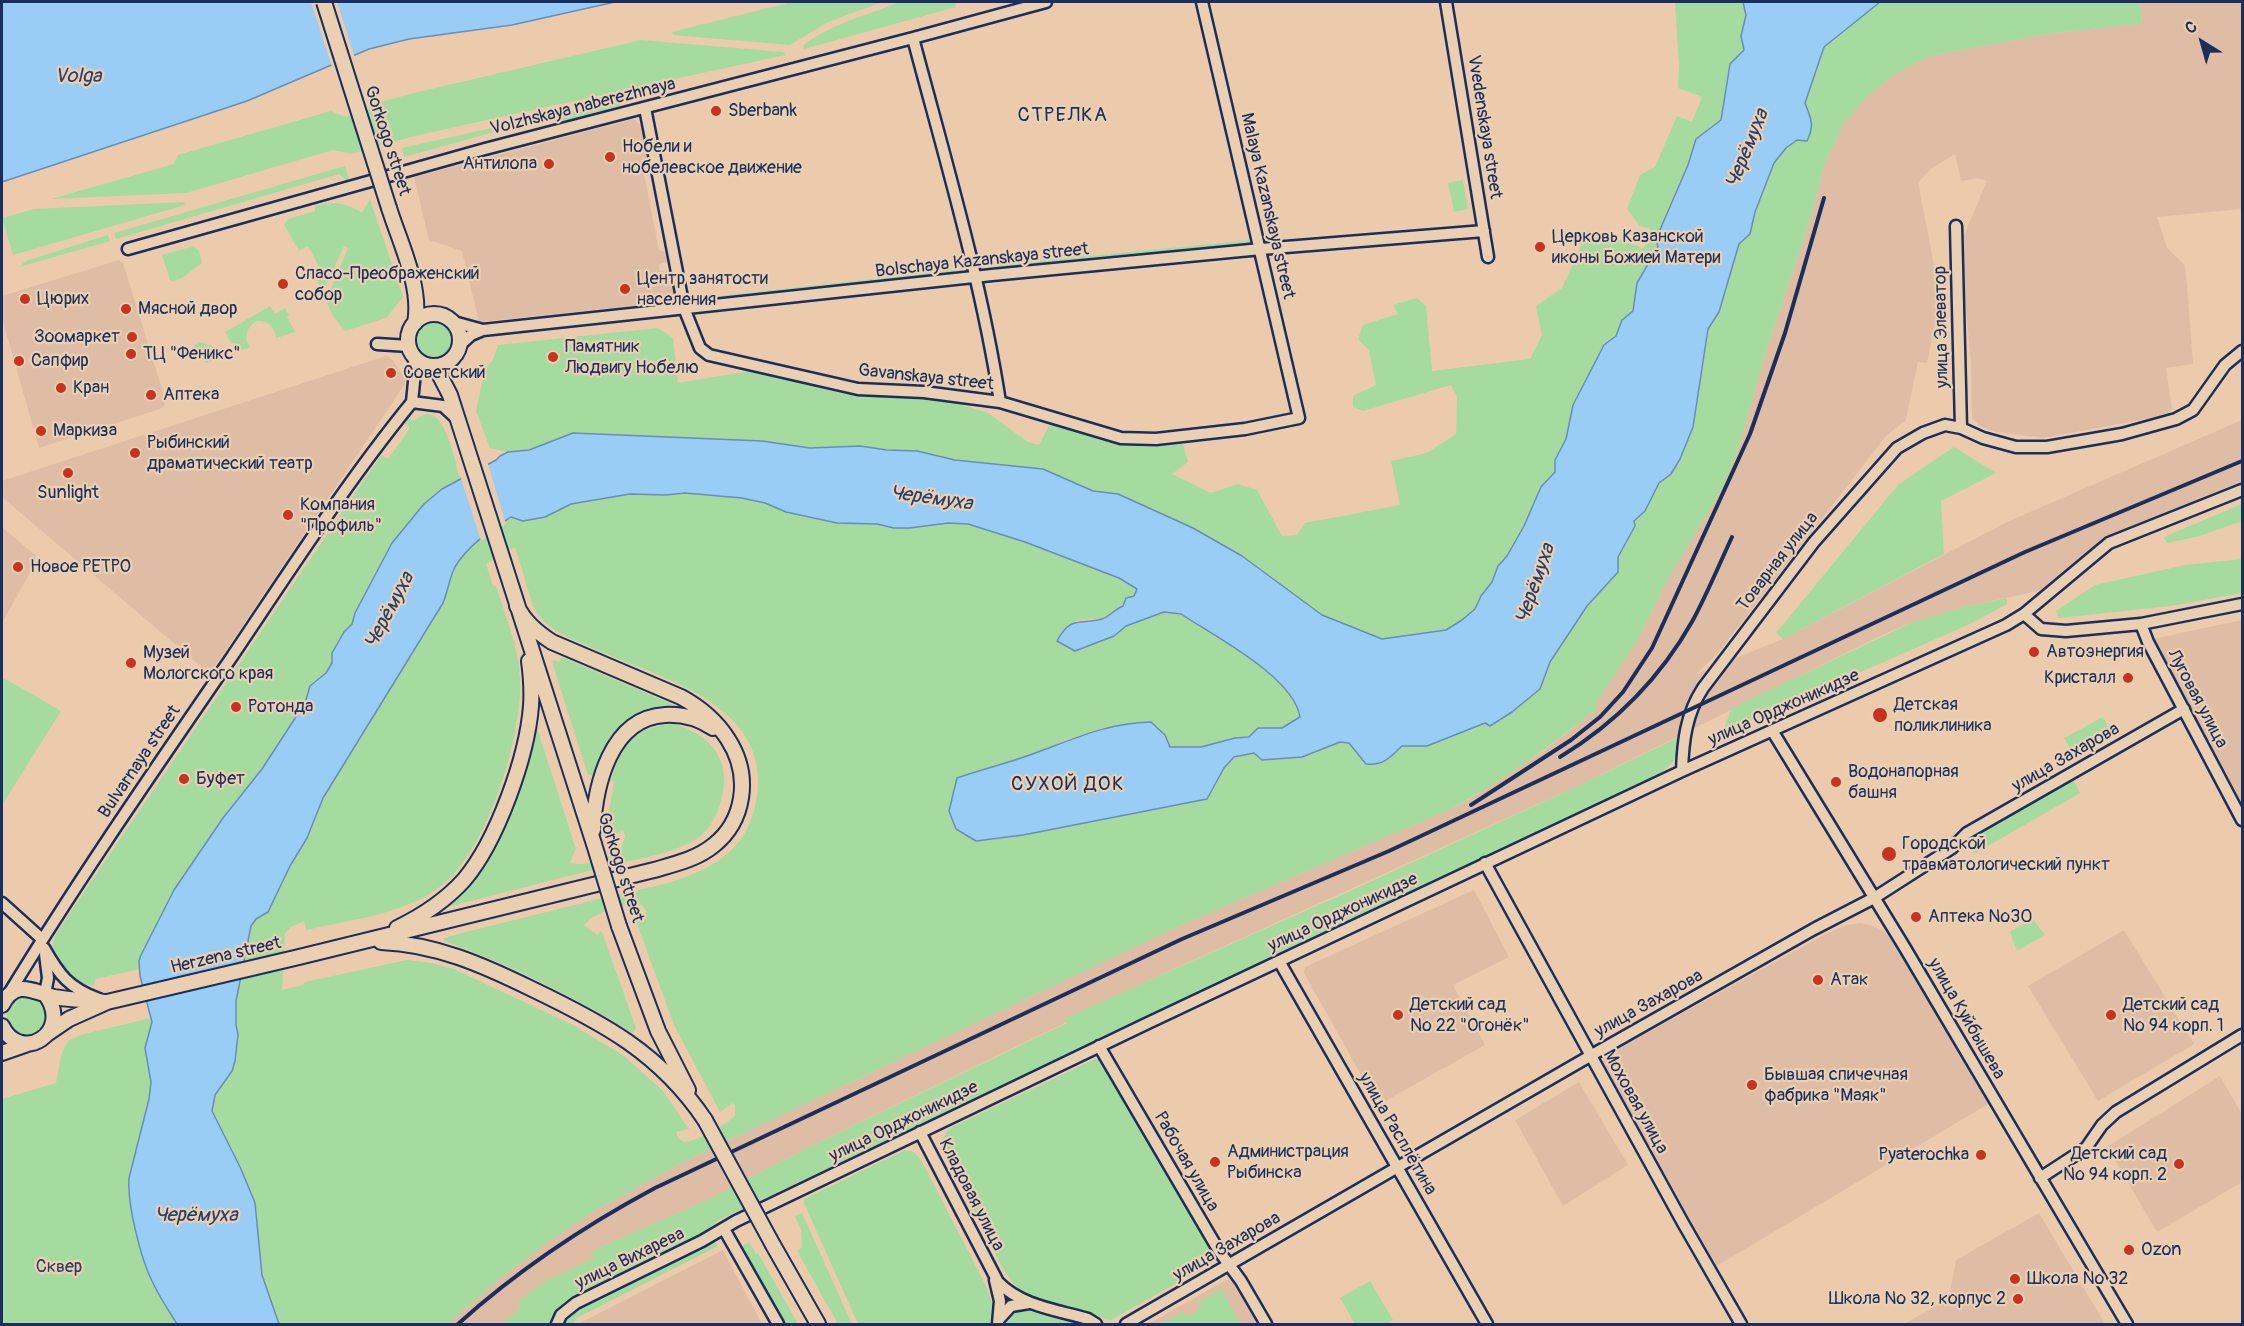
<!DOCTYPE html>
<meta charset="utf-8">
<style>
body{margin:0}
#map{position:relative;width:2244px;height:1326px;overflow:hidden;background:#eccbac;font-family:Pangolin,sans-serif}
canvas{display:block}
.frame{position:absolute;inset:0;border:3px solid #1b2f5e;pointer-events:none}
.north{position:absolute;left:2172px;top:12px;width:60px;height:60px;-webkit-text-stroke:4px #eacfb1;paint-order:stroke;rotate:323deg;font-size:16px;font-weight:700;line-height:24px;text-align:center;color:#1b2f5e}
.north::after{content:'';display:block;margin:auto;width:21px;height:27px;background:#1b2f5e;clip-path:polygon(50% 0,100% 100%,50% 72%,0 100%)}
</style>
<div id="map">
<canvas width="2244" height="1326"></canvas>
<div class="frame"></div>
<div class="north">С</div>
</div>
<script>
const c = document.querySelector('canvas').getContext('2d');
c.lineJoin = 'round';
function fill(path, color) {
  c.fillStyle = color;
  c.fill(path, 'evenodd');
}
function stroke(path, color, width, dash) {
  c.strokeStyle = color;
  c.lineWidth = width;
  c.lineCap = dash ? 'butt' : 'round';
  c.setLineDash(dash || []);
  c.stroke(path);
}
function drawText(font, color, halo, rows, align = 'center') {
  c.font = font + ' Pangolin,sans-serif';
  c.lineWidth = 4.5;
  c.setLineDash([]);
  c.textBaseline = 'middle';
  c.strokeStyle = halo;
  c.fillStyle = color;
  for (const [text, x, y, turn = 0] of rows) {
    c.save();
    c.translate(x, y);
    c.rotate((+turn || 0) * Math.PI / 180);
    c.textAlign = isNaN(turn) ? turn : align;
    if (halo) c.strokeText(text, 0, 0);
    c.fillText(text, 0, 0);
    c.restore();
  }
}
fill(new Path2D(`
 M2140,2h102v211l-1,-4 -84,8 10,31 18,17 3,31 5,68 -27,4 6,41 -5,6 -123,23 -48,-6 -16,-6 -8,-8 -1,-55 -7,-75v-53l23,-54 -10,-3 -16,3 -6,-27 -23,14 -14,14 22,114 -13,67 -9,-1 -12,58 -20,16 -168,217 -22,21 87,-35 224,-117 235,-102v65l-140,59 -59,46 -80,17 -50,15 -29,12 -304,151 -514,233 1,4 -254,123 -108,56 -106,47 -8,5 3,5 -52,25 -25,21 3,4 -18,16h-54l51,-45 49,-37 48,-32 85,-47 494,-235 271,-117 22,-11 74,-48 54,-42v-7l41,-62 30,-60 57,-96 17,-45 22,-79 47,-141 14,-54 19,-42 27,-30 26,-20 29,-16 14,-4 109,-20 94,-11z
 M634,119l8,8 8,43 -6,4 15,76 6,2 3,7 -2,3 -8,3 2,6 10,1 4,27 -4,3 -191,20 -17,-71 -33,-11 -15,-63z
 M119,260l4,3 42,136v6l-5,4 -121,39 -37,-130v-22z
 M386,356l5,2 13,19 1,7 -189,281 -7,4h-5l-202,-172v-16z
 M2,527l33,28 1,7 -34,61z
 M2242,620v189l-89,-170z
 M1474,890l35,67 -56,28 32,60 -107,60 -74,-132 1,-6z
 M1860,923l13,3 11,5 11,14 93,159 -273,163 -112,-198 -1,-8 3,-5 222,-123 20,-8z
 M2124,930l70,114 -96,57 -70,-115z
 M2220,1076l22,38v68l-85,50 -50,-85z
 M1579,1082l49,83 -65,41 -48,-86z
 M2039,1213l66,111h-201l45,-25 7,-39z
 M723,1250l39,74h-182v-1z
 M1228,1279l7,3 26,42h-113z`), '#debda4');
fill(new Path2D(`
 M792,2h90l-56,21 -36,22 -117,-10 -1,-3z
 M899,2h56l1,5 -152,42 -1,-3c28,-23 64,-30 96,-44z
 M1675,2h68l3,13 -5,21 3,14 -14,14 -9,56 -25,19 -8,26 -19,41 -11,41 -21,36 -4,28 -11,9 -6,15 -12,10 -31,60 -7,34 -11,21v12l-14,15 -17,39 -17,30 -9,10 -6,16 -11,14 -6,13 -13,11 -16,10 -64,9 -60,-24 -80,-59 -49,-28 -75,-34 -25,-3 -50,-22 -88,-9 -38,-9 -30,-1 -27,-4 -50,2 -48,-7 -189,-8 -44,17 -21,2 -18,-4 -14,-37 9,-42 8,-9 5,-15 160,-17 15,10 5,45 77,-13 88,24 107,7 38,12 40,29 11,3 11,-21 67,21 36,2 30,-3 5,18 -16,12 39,19 27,-9 19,6 25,46 15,-1 8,-12 95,-18 -9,-44 36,-8 29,-19 1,-38 -6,-11 -88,26 -10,-4v-11l23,-11 -7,-35 -11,-11 5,-14 35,-11 -5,-9 24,-7 9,8 6,65 98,-12 12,-24 -6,-29 26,-18 26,-58 56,18 6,-19 -10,-3 -13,-17 13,-34 15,-8 22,-51 15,6 10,-25 -24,-9 1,-22z
 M1880,2h260l2,21 -94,11 -109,20 -14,4 -29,16 -26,20 -27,30 -19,42 -14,54 -47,141 -22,79 -17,45 -57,96 -30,60 -41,62v7c-48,37 -96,74 -150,101l-271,117 -494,235 -85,47 -48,32 -49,37 -51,45h-169l-17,-49 -7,-72 -14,-34 -29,-57 3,-17 17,-24 3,-10 3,-26 -2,-10v-24l15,-75 5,-7 12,-7 22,-46 17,-28 16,-40 120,-195c5,-12 6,-24 12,-36 13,-22 35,-36 56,-50l12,4 22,-4 26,-13 59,-10 36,1 19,-2 57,5 23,5 21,9 51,11 40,1 17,4 54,-5 20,1 56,18 95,36 18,11 -3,7 -30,22 -26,2 -16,12 -5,9 18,10 39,-15 12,-10 38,-14 17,2c33,22 113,63 119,103l-18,11h-24l-9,9 -14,1 -34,9h-31l-19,-25 -48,6 -37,12 -38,16 -52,85 47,-6 184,-36c18,-32 19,-49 61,-44 11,1 22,4 33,2 17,-2 30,-16 48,-15l17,22 22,-4 14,-14h25l58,-23 5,2 50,-36 10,-27 37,-56 31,-34v-15l17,-30 -1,-6 11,-10 14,-28 12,-9 9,-15 13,-32 15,-98 11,-17 20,-68 11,-10 5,-22 19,-49 12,-15 11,-8 15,-19 -7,-18 19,-56zM515,547l18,59c11,22 32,30 53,39 66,32 185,54 171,152 -4,24 -14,46 -35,61 -33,24 -76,30 -115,39 -47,12 -94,23 -141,35l-22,6v3c63,22 132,57 189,92l3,-5 -34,-96 -2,-1 -3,4 -13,-10c7,-11 46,-25 58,-20l5,7 -11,9 38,104 46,87 13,-9 2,3v9c-7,9 -39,27 -51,27l-6,-4 -2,-6 13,-3 -26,-38 -39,-35 -53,-32 -117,-55 -22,-6 -25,-3 -102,22 -2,3 -21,5 3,-57 6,-6 13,-6 2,9c43,-10 93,-15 130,-40 50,-33 87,-154 84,-211 -1,-32 -15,-63 -24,-93h-3l-7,-22z
 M641,40l143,12 1,3 -321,70 -53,12 -60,17 -18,-4 -147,43 -135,6 123,-35 4,-9 153,-44 14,6 34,-11 2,-4 33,-9z
 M617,100l5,5 -62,17 -15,-4 -141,39 -2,-9z
 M345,166l4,14 -2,1 -8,-7 -223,65 -2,-6z
 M1463,180l5,29 -14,3 -6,-29z
 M370,199l33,98 -17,21 -41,13 -12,-15 -7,-16 22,-52 -4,-2 -23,51 -6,3 -5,-7 10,-6 -5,-11 7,-4 -14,-26 -9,5 -15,-26 4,-6 27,-8v-5c17,-5 33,-3 47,7z
 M184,202l1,3 -172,50 -11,-37 32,-9z
 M108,235l2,6 -91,26 7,-6z
 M1252,240l-3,5 -253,26v-6z
 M194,246l5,5 3,12 -20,15 -11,4 -9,-27z
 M955,270l1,5 -258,27 -6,-3z
 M270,306l5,8 10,-6 4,7 -2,2 8,15 -19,6c-1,-11 -7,-17 -19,-17 -11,6 -14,16 -7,26l-8,3 -12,-9 -5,-9z
 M415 340a19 19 0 1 1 38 0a19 19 0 1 1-38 0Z
 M199,342l13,4 15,9 -21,8 -14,-16z
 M430,414c18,6 25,48 30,65 -54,30 -77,82 -105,134l-3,11 -8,8 -12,21v10l-6,10 -16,13 -5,16 -43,67 -39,49 -49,72 -35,71 1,8 -45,10 -1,6c-20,3 -44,-21 -41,-42 1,-6 5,-12 8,-17l320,-471 7,4 22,-31 -6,-6 5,-4 4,3 10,-6z
 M1954,447l42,26 -55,28 3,53 -161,85 -7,-6 122,-148z
 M2242,504v17l-42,15 -33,7 -3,-6z
 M2242,559v34l-71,13 -112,12 -3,-7 39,-26 90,-20z
 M2007,598v6l-37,20 -248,109 10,-25 181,-86 50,-15z
 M562,657l117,50c-8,1 -19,0 -28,1 -32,7 -48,40 -57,68l-6,-1 -36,-113 2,-2 5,2z
 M2,677l59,34 -59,94z
 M2103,717l9,18 -38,21 -10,-18z
 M674,724c40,11 61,42 45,83 -4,12 -10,22 -20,30 -22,16 -61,22 -87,28 -55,14 -110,28 -165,42 54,-48 73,-114 89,-182l40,124 -6,13c13,7 41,-5 51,-14l4,-11 -2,-7 -13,9 -1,-26 5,-31 -3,-2c10,-34 24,-55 63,-56z
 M1681,736l-7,25 -16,15 -939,444 -20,16 -125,64 -21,24h-51l18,-16 -3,-5 25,-20 52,-25 -3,-5 8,-5 106,-47 108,-56 254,-122 -2,-5 296,-132 219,-101z
 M2073,779l7,14 -106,61 -7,-14z
 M2032,918l13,17 -28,16 -7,-19z
 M7 1016a20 20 0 1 1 40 0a20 20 0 1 1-40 0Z
 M151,1018v12l-6,18 6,34 -2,17 -21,91 10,46 14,46 25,42h-175v-225l54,-16 5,-27 4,-10 4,-6 15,-6z
 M1095,1059h4l8,11 109,188 -2,4 -103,58 -78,-22 -16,-10 -14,-19 -58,-114c-5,-11 -3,-20 7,-28z
 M905,1150l9,2 7,8 64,124 7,19 -2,21h-132l-54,-121v-4z
 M802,1213l50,111h-14l-41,-73 5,-4 -1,-17 -6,-14z
 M714,1240l4,6 -141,72 -4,6h-11l2,-6 10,-8z
 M749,1242l7,12 2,-1 40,71h-15l-44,-76z
 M1370,1281l23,39 -8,4h-30l-15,-26z
 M1221,1289l20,35h-81l23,-12 3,5 14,-8 -3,-6z
 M1023,1309h8l55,15h-80l4,-10z`), '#a5db9e');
const water = new Path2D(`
 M2,2h613l-103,23 -103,14 -40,10 -122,52 -245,81z
 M1743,2h137l-56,45 -19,56c6,16 10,21 2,38l-10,-1 -11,8 -12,15 -19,49 -5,22 -11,10 -20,68 -11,17 -15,98 -13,32 -9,15 -12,9 -14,28 -11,10 1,5 -17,31v15l-31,34 -37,56 -10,27 -28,23 -22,14 -5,-3 -58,23h-25c-11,11 -19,20 -36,18l-17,-21 -9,-1 -38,15 -40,3 -8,-7 -20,4 -10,11 -17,31 -184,36 -47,6 -20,-12 -7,-18 8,-33c23,-8 47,-14 70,-22 43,-15 77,-33 124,-34l14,13 5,12h31l34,-9 14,-1 9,-9h24l18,-11c-6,-40 -86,-81 -119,-103l-17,-2 -38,14 -12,10 -39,15 -18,-10c14,-26 23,-16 45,-22 7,-2 13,-10 21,-13l3,-8 8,-2 3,-7 -18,-11 -94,-36 -57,-18 -20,-1 -38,5h-16l-17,-4 -40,-1 -51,-11 -21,-9 -23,-5 -57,-5 -19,2 -36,-1 -59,10 -26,13 -22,4 -12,-4c-21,14 -43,28 -56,50 -6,12 -7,24 -12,36l-120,195 -16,40 -17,28 -22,46 -12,7 -5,7 -15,75v24l2,10 -3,26 -3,10 -17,24 -3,16 29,58 14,34 7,72 17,49h-102c-8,-13 -17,-26 -24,-41 -12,-23 -26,-79 -24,-105l20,-79 2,-17 -6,-34 7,-26 -12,-46 -1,-15 2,-6 33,-65 49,-72 39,-49 43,-66 5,-17 16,-13 6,-10v-10l12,-21 8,-8 3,-11 37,-70 32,-39 18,-15 54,-29 4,-4 8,-4 21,-2 44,-17 189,8 48,7 50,-2 27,4 30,1 38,9 88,9 50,22 25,3 75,34 49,28 80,59 60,24 64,-9 16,-10 13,-11 6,-13 11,-14 6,-16 9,-10 17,-30 17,-39 14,-15v-12l11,-21 7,-34 31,-60 12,-9 6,-16 11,-9 4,-28 21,-36 -2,-8 32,-74 8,-26 25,-19 9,-56 14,-14 -3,-14 5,-21z`);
fill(water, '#99cdf6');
stroke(water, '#678eb9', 1.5);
fill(new Path2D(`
 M311,2h26l18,56 -23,9z
 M487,461l19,63 -25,17 -21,-66z`), '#eccbac');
const minor = new Path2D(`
 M1446,2l42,255
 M913,38c32,121 68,241 87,364
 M645,108l39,200 16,40 9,7 149,34 66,3 76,10 121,36 35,1 89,-10 54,-11 -97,-416
 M1956,226l5,202
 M128,249l357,-100 428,-111 133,-36
 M450,321l33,9
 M377,344l32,2
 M459,346l12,-11 12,-5 509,-55 269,-26 223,-18
 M412,402l31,4 14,13
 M412,402l3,-30 -1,-16
 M2024,614l17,15 25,2 75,-7 101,-20
 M2141,624l7,18 94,178
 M1773,732l132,216 222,376
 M1682,771c1,-30 4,-57 21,-83l111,-146 83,-94 26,-15 22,-8 16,3 22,10 33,9h31l75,-13 54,-15 17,-9 32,-45 17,-14
 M1485,863l198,360 58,101
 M2,903l40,36
 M44,948c15,27 25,40 55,51
 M45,954l3,24 -3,16
 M1279,961l208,363
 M8,995c70,-115 147,-226 223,-337 58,-86 115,-175 181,-256
 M1099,1046l120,205 22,30 25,43
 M920,1132l78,150c23,24 59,28 90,37l8,5
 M2040,1178l46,-30 16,-23 14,-13 126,-77
 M724,1229l54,95
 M995,1280l5,21 -2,23
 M1000,1318l11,-12 18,-3
 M557,1324l4,-9 15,-12 126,-62 34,-20 412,-198 534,-252 324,-146 18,-11 85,-71 133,-53
 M1126,1324l464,-268 224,-127 60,-31 78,-50 15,-15 217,-124`);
const major = new Path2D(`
 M389,208c11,35 33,79 26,115
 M408 340a26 26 0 1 1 52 0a26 26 0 1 1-52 0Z
 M435,366l15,29 144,449
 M593,830c2,-44 17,-112 72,-115 18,-1 33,3 48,13
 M619,926l39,105 30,59
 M397,928c25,-12 48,-27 67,-48 33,-39 63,-123 67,-174 1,-15 0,-30 -2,-45
 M381,942c55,2 102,23 151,47 71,34 128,64 173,131
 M2,1005c14,-27 31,-13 52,-8 17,3 34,3 51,5
 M2,1026c19,39 72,6 43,-32
 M47,1034l22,-15 38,-17 192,-45 355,-87c21,-6 43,-11 60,-25 15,-12 24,-28 27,-47 7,-44 -23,-81 -60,-101l-129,-55c-14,-9 -28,-21 -35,-36
 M2,1053l26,-9
 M773,1245l45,79`);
stroke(minor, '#1b2f5e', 15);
stroke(major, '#1b2f5e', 18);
stroke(minor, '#eacfb1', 10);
stroke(major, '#eacfb1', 14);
stroke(new Path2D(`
 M1560,757c56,-34 101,-80 133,-137 14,-26 26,-55 39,-83
 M1471,805l100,-65 29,-23 23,-25 29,-44 98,-214 35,-101 39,-135
 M458,1324c60,-54 126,-98 197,-136l527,-249 207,-88 636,-299 217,-91`), '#1b2f5e', 4);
const majorBridge = new Path2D(`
 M324,2l65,206
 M594,844l25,82
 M705,1120l68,125`);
stroke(majorBridge, '#1b2f5e', 18, []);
stroke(majorBridge, '#eacfb1', 14);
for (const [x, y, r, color] of [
 [716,111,6,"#c8321e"],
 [610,157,6,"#c8321e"],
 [549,164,6,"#c8321e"],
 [1540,247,6,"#c8321e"],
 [283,284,6,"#c8321e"],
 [625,289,6,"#c8321e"],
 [25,299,6,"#c8321e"],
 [126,309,6,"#c8321e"],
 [132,337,6,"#c8321e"],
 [131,354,6,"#c8321e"],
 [553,357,6,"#c8321e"],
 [19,361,6,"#c8321e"],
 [391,373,6,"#c8321e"],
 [61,388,6,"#c8321e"],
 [151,395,6,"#c8321e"],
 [41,431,6,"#c8321e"],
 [135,453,6,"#c8321e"],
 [68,473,6,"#c8321e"],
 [288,515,6,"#c8321e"],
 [18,567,6,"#c8321e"],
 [2034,652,6,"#c8321e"],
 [131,663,6,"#c8321e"],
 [2128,678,6,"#c8321e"],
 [236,707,6,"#c8321e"],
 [1880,715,8,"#c8321e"],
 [184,779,6,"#c8321e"],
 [1836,782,6,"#c8321e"],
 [1889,854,8,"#c8321e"],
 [1916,917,6,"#c8321e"],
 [1818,980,6,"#c8321e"],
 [1398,1015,6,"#c8321e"],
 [2111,1015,6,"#c8321e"],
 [1752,1085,6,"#c8321e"],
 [1981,1155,6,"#c8321e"],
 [1215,1162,6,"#c8321e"],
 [2179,1164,6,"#c8321e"],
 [2129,1250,6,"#c8321e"],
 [2015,1279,6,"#c8321e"],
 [2018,1299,6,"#c8321e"]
]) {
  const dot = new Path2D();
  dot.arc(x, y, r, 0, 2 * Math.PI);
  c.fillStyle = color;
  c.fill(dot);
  stroke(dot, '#eacfb1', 2);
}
drawText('18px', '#1b2f5e', '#eacfb1', [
 ["Volzhskaya naberezhnaya",583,107,-14],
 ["Vvedenskaya street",1484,127,81],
 ["Gorkogo street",387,141,72],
 ["Malaya Kazanskaya street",1267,206,77],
 ["Bolschaya Kazanskaya street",982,261,-6],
 ["улица Элеватор",1942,327,-91],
 ["Gavanskaya street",926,378,6],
 ["Товарная улица",1778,562,-52],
 ["Луговая улица",2197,699,62],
 ["улица Орджоникидзе",1784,708,-24],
 ["улица Захарова",2066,758,-30],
 ["Bulvarnaya street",140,762,-56],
 ["Gorkogo street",620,868,72],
 ["улица Орджоникидзе",1343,913,-25],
 ["Herzena street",226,956,-13],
 ["улица Захарова",1649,1004,-29],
 ["улица Куйбышева",1966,1019,60],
 ["Моховая улица",1635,1102,61],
 ["улица Орджоникидзе",904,1122,-26],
 ["улица Расплётина",1397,1134,60],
 ["Рабочая улица",1186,1162,60],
 ["Кладовая улица",971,1195,63],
 ["улица Захарова",1227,1247,-30],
 ["улица Вихарева",630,1259,-26]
]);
drawText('18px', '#1b2f5e', '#eacfb1', [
 ["Sberbank",728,111],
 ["Нобели и",622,147],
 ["нобелевское движение",622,168],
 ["Антилопа",537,164,"right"],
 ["Церковь Казанской",1552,237],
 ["иконы Божией Матери",1552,258],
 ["Спасо-Преображенский",295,274],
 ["собор",295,295],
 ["Центр занятости",637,279],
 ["населения",637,300],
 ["Цюрих",37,299],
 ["Мясной двор",138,309],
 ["Зоомаркет",120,337,"right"],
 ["Памятник",565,347],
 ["Людвигу Нобелю",565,368],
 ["ТЦ \"Феникс\"",143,354],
 ["Сапфир",31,361],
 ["Советский",403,373],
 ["Кран",73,388],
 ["Аптека",163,395],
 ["Маркиза",53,431],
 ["Рыбинский",147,443],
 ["драматический театр",147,464],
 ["Sunlight",68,493,"center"],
 ["Компания",300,505],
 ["\"Профиль\"",300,526],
 ["Новое РЕТРО",30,567],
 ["Автоэнергия",2046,652],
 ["Музей",143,653],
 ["Мологского края",143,674],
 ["Кристалл",2116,678,"right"],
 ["Детская",1894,705],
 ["поликлиника",1894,726],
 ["Ротонда",248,707],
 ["Водонапорная",1848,772],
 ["башня",1848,793],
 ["Буфет",196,779],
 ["Городской",1902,844],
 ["травматологический пункт",1902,865],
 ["Аптека №30",1928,917],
 ["Атак",1830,980],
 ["Детский сад",1410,1005],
 ["№ 22 \"Огонёк\"",1410,1026],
 ["Детский сад",2123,1005],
 ["№ 94 корп. 1",2123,1026],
 ["Бывшая спичечная",1764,1075],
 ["фабрика \"Маяк\"",1764,1096],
 ["Администрация",1227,1152],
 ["Рыбинска",1227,1173],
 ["Детский сад",2167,1154,"right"],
 ["№ 94 корп. 2",2167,1175,"right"],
 ["Pyaterochka",1969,1155,"right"],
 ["Ozon",2141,1250],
 ["Школа № 32",2027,1279],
 ["Школа № 32, корпус 2",2006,1299,"right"]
], 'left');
drawText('18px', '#294064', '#eacfb1', [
 ["Сквер",59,1267]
]);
drawText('italic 20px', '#283f6d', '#eacfb1', [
 ["Volga",78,77],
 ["Черёмуха",1748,149,-68],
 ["Черёмуха",931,499,8],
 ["Черёмуха",1536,584,-71],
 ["Черёмуха",390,611,-62],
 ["Черёмуха",196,1216]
]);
c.letterSpacing = '1.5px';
drawText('20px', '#1b2f5e', '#eacfb1', [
 ["СТРЕЛКА",1063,116],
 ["СУХОЙ ДОК",1068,785]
]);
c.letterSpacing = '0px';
</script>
